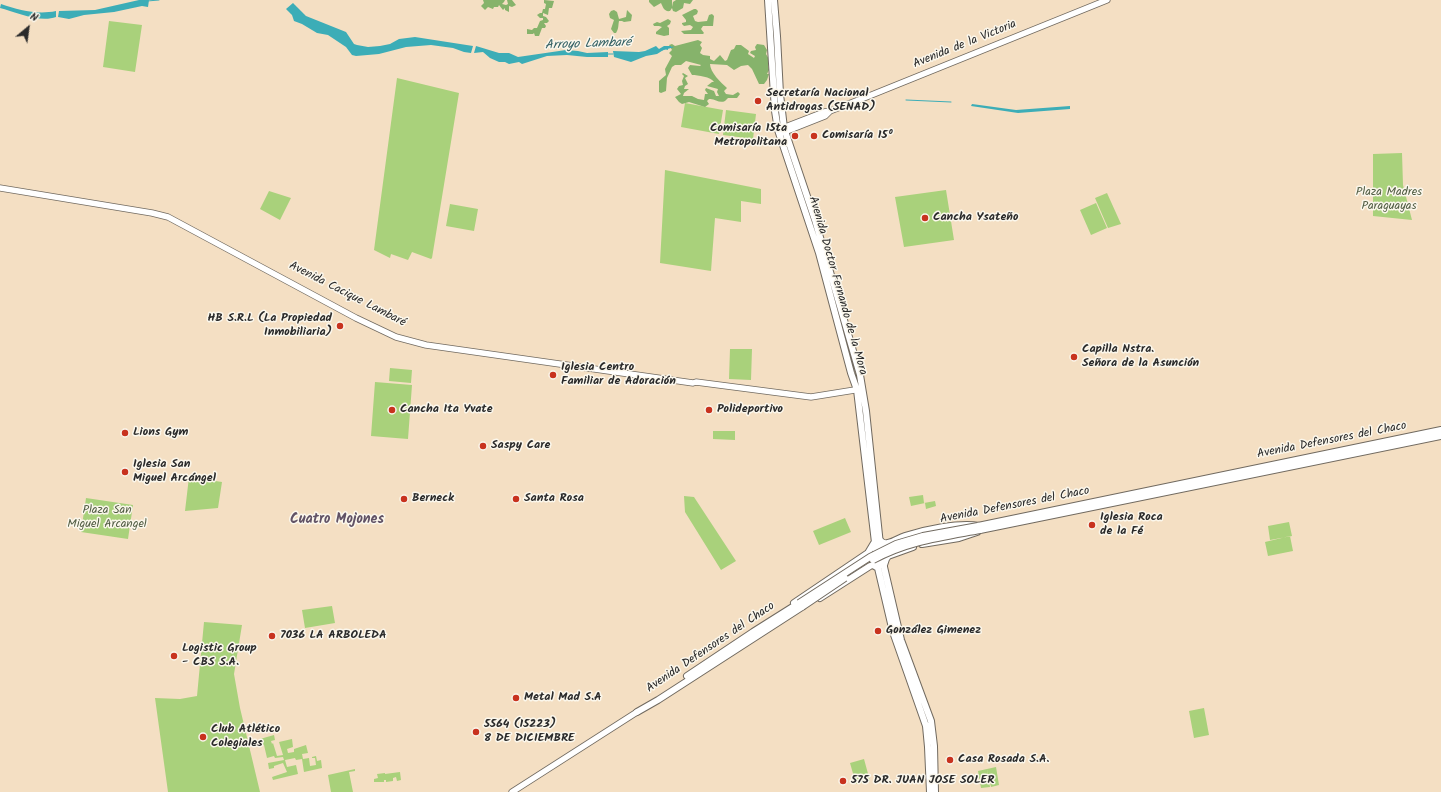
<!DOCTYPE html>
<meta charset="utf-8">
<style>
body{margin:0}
#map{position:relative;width:1441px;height:792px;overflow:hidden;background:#f4dfc3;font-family:Kalam,sans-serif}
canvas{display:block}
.north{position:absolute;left:8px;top:8px;width:40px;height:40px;-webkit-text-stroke:3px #fbf7ec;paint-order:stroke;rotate:29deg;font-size:11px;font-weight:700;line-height:16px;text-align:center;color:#2b2b2b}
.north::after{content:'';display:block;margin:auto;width:14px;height:18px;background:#2b2b2b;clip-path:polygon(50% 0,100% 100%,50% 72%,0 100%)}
</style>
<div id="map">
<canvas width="1441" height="792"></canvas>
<div class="north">N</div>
</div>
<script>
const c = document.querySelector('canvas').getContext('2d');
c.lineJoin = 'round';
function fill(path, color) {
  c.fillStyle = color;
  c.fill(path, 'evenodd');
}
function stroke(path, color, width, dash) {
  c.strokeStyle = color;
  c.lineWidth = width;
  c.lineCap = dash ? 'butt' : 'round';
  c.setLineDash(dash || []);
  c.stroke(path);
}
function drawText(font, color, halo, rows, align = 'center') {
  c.font = font + ' Kalam,sans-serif';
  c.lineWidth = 3;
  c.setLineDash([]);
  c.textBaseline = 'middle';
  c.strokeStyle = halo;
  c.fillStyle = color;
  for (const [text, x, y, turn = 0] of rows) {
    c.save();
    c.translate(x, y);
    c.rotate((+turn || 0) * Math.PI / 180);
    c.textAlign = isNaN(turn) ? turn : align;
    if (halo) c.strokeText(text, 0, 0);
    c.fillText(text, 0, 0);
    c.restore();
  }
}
fill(new Path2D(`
 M109,21l33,4 -7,47 -32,-5z
 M397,78l62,15 -27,165 -1,1 -19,-7 -4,8 -17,-6 -1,4 -16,-8z
 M685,103l38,7 -4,24 -38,-7z
 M726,110l30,4 -3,25 -30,-4z
 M1402,153l1,32 9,35 -39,-4v-62z
 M665,170l96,19v15l-20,-3v21l-26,-4 -4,53 -51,-8z
 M946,190l8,50 -50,7 -9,-50z
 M269,191l22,7 -11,22 -20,-11z
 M1107,193l14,31 -13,4 -13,-30z
 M1096,203l11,25 -16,7 -11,-25z
 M450,204l28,5 -4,22 -28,-5z
 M730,349h22l-1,31 -22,-1z
 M390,368l22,2 -1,13 -22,-2z
 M375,382l37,3 -4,54 -37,-3z
 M713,431h22v9l-22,-1z
 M189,477l33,5 -4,26 -33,3z
 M923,495l1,8 11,-2 1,5 -10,3 -1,-6 -14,3 -2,-9z
 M684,496l10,1 42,64 -15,9 -36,-58z
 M86,498l47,7 -5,34 -47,-7z
 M845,518l6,14 -32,13 -6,-14z
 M1289,522l3,14 -22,4 -2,-14z
 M1290,536l3,15 -25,5 -3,-14z
 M332,606l3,17 -30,5 -3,-18z
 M204,622l38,3 -8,49 6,34 20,84h-92l-13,-94 25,1 17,-3z
 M1204,708l5,27 -15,3 -5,-27z
 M274,735l1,5 -4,1 1,3 1,-1 4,13 6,-1 -4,-13 13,-3 1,8 -6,2 1,4 6,-1v-3l12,-4 2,8 -6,1 1,5 6,-1 1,8 6,-1 -1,-7h-3v-1l4,-1 1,5 4,-1 1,8 -18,4 -2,-13 -6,1 -1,-2 -10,2 2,7 9,-2 2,9 -25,6 -1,-3 15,-5 -4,-9 -9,3v2l-5,1 -1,-6 16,-3 -1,-3 -8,1 -1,-2 -7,2 -3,-13h-3l-1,-6z
 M864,759l6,22 -14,3 -6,-21z
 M996,767l3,18 -8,2 -4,-18z
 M355,769v2l-6,1 4,20h-22l-3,-17z
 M987,769l3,18 -9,1 -3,-17z
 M400,772l1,8 -4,1 -1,-4 -3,1v3l-7,1v-2h-2v2h-10v-3l4,-1 -1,-4 8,-1v1z`), '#a9d17b');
fill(new Path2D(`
 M483,0h22l-1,2 -2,2 4,1 2,-1 -1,-4h5l4,5 -4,2 -3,-1v6l-4,-2v-2l-2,2 -4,-5 -1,2h-4l-1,2 -5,-2 -3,3 -4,-4 3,-3z
 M544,0l10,1 -2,7h-3l-1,7 -5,-2v3l3,1 3,4 -2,2h-3l2,3 -1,2h-3l-3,8h-4l-1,-3 -1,1h-6v-5l5,1 2,-2h3l3,-7 3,-1v-2h-3l-3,-3 3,-2h2l1,-4h2l1,-5 -2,-1z
 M649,0h23v7l1,-5 3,-2h17l-3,4 -6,-1 -1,5 -7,4 -3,-1 -1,-3 -2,3c-6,1 -7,-4 -9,-8l-7,4 -5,-5z
 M694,9h2l2,2 -1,3 -4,2 2,5 3,1 9,-1 2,-6 3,-1 2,2 -1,10h-10l-2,3 3,4 -1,1h-19l-3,-3 10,-1 2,-3 -3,-2 -6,1 -2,-2v-1l4,-1v-2l-4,-5z
 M614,10l3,2 2,7 7,-2 1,-7 5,5 -1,6 -7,1 -2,-1h-3c-1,5 0,7 -3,12h-2l-3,-4 3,-9 -4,-2 -1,-4 2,-3z
 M668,19l3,2 -1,3 -3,2 2,2v7l-5,1 -8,-2v-2l6,-5 -3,-1h-5l-1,-2 4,-2 3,1z
 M698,40l4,2 -2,3 2,3 -2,5 3,2 7,1v3l4,2 6,-6 5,6 2,-1 4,-10 3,-1 2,-4h5l8,6 -1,3 6,4 1,-2 -5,-3 1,-2 5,-1 -1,-3 2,-3 7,1 3,5 -1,4 4,7 -2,5 1,4 -2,4h2l-2,6 -3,4h-5l-7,-15 -4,-4 -7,1 -7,4 -7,-5 -17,-1c0,8 11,19 17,24l-3,3 2,3 7,1 5,-3 2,2 -3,4h-9l-3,3c-6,3 -10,-3 -16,-2l-2,2 2,3 -4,3 -16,-5 -7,2 -3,-2 -4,-5 6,-3 -4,-5 2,-3 4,-1 -1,-4 2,-5 -2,-2 1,-1 5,3 -3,2 3,6 -3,2 -1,3h5l-5,4 -1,3h9l6,3 6,1 1,-6h3l-3,-4 1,-2 8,3 2,5h3l-2,-4 1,-3 -11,-3 5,-4h2c-3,-5 -16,-7 -22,-7l-4,-7 2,-3 10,1 1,-1 -15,-4 -5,4h-6l-3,2 -5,11 -1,13 -5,2 -2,-1v-11l7,-6 -1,-6 7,-13 -3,-3 3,-3 -3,-5 3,-1 3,2z`), '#86b36b');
fill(new Path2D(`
 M139,0h10l-1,7 -6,-1 -28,6 -30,3 -15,4 -11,-2 1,-6 36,-1z
 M293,3l13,13 40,16 8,12 3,1 11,2 12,-1 10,-2 9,-5 16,-2 58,9 -2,7 -7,-1 -11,-4 -22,-3 -25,2 -27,7 -23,2 -4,-1 -6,-8 -18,-12 -11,-2 -15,-9 -8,-3 -2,-6 -6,-6z
 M1,4c18,6 36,11 55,7v6c-16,6 -41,-5 -56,-9z
 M476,46l23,7h10l9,4 48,-7 12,1 9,2 21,-1v5h-21l-20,-2 -20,1 -25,8 -3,-2 -10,2 -4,-2h-6l-9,-4 -7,-6 -9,1z
 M656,46l3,3 5,-3h7v2h-3v2l-3,-1 -8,5 -11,2 -15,6 -17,-5 -1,-6 26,1 6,-1z
 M972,104l44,6 54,-4v3l-52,4 -47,-7z`), '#3cadb7');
stroke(new Path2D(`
 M147,1l12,-1
 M662,50l11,-3
 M607,54h6
 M906,100l45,2`), '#3cadb7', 1);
const major = new Path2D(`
 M780,129l44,-17 6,-1 39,-15 238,-96
 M782,133l43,-17 5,-5
 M0,188l152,25 16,4 188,101 40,19 30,8 267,38 3,-1 115,15 50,-8
 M512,792l125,-80`);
const highway = new Path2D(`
 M768,0l7,111 3,19 41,123 32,120 6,17 21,178 15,64 33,94 2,21 2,45
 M774,0l3,36 3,58 4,34 31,92 45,155 6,36 15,143 20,86 30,81 3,25 1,46
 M978,526l463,-96
 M980,530l461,-94
 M880,540c2,3 4,4 8,3 6,-1 11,-5 17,-7 19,-6 55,-14 74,-10
 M922,544l37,-6 18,-6
 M884,565l2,-6 2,-3 25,-9
 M820,598l50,-32 3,-1 5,3
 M794,603l74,-50 6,-10
 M687,676l66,-44 46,-29
 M637,712l21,-12 144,-93`);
stroke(major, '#716a60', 7);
stroke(highway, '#716a60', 8);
stroke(major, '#fff', 5.5);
stroke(highway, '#fff', 6);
const highwayBridge = new Path2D(`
 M873,560c35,-19 69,-23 107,-30
 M799,603l71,-46 26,-13 27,-8 55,-10
 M802,607l43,-29`);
stroke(highwayBridge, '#716a60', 8, []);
stroke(highwayBridge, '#fff', 6);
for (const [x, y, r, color] of [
 [758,101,4,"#c8321e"],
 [795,136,4,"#c8321e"],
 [814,136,4,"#c8321e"],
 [925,218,4,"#c8321e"],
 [340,326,4,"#c8321e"],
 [1074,357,4,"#c8321e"],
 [553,375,4,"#c8321e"],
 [392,410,4,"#c8321e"],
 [709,410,4,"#c8321e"],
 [125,433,4,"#c8321e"],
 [483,446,4,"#c8321e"],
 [125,472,4,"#c8321e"],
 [404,499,4,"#c8321e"],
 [516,499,4,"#c8321e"],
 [1092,525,4,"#c8321e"],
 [878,631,4,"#c8321e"],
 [272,636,4,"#c8321e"],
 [174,656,4,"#c8321e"],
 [516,698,4,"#c8321e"],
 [476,732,4,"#c8321e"],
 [203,737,4,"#c8321e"],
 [950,760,4,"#c8321e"],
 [843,781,4,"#c8321e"]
]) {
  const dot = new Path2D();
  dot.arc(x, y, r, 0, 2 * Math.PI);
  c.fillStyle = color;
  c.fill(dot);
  stroke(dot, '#fbf7ec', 1.5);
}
drawText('12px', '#2b2b2b', '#fbf7ec', [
 ["Avenida de la Victoria",965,45,-22],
 ["Avenida Doctor Fernando de la Mora",837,286,74],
 ["Avenida Cacique Lambaré",347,295,27],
 ["Avenida Defensores del Chaco",1332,441,-11],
 ["Avenida Defensores del Chaco",1015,506,-11],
 ["Avenida Defensores del Chaco",711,648,-34]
]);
drawText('bold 12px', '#2b2b2b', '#fbf7ec', [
 ["Secretaría Nacional",766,94],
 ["Antidrogas (SENAD)",766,108],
 ["Comisaría 15ta",787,129,"right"],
 ["Metropolitana",787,143,"right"],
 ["Comisaría 15º",822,136],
 ["Cancha Ysateño",933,218],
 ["HB S.R.L (La Propiedad",332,319,"right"],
 ["Inmobiliaria)",332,333,"right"],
 ["Capilla Nstra.",1082,350],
 ["Señora de la Asunción",1082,364],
 ["Iglesia Centro",561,368],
 ["Familiar de Adoración",561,382],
 ["Cancha Ita Yvate",400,410],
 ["Polideportivo",717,410],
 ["Lions Gym",133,433],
 ["Saspy Care",491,446],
 ["Iglesia San",133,465],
 ["Miguel Arcángel",133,479],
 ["Berneck",412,499],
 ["Santa Rosa",524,499],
 ["Iglesia Roca",1100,518],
 ["de la Fé",1100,532],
 ["González Gimenez",886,631],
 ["7036 LA ARBOLEDA",280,636],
 ["Logistic Group",182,649],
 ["- CBS S.A.",182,663],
 ["Metal Mad S.A",524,698],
 ["5564 (15223)",484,725],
 ["8 DE DICIEMBRE",484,739],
 ["Club Atlético",211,730],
 ["Colegiales",211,744],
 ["Casa Rosada S.A.",958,760],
 ["575 DR. JUAN JOSE SOLER",851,781]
], 'left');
drawText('12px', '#515d43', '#fbf7ec', [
 ["Plaza Madres",1389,193],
 ["Paraguayas",1389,207],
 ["Plaza San",107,511],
 ["Miguel Arcangel",107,525]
]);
drawText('italic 13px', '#325f63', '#fbf7ec', [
 ["Arroyo Lambaré",588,45,-2]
]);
drawText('bold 14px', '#615265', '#fbf7ec', [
 ["Cuatro Mojones",337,521]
]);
</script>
